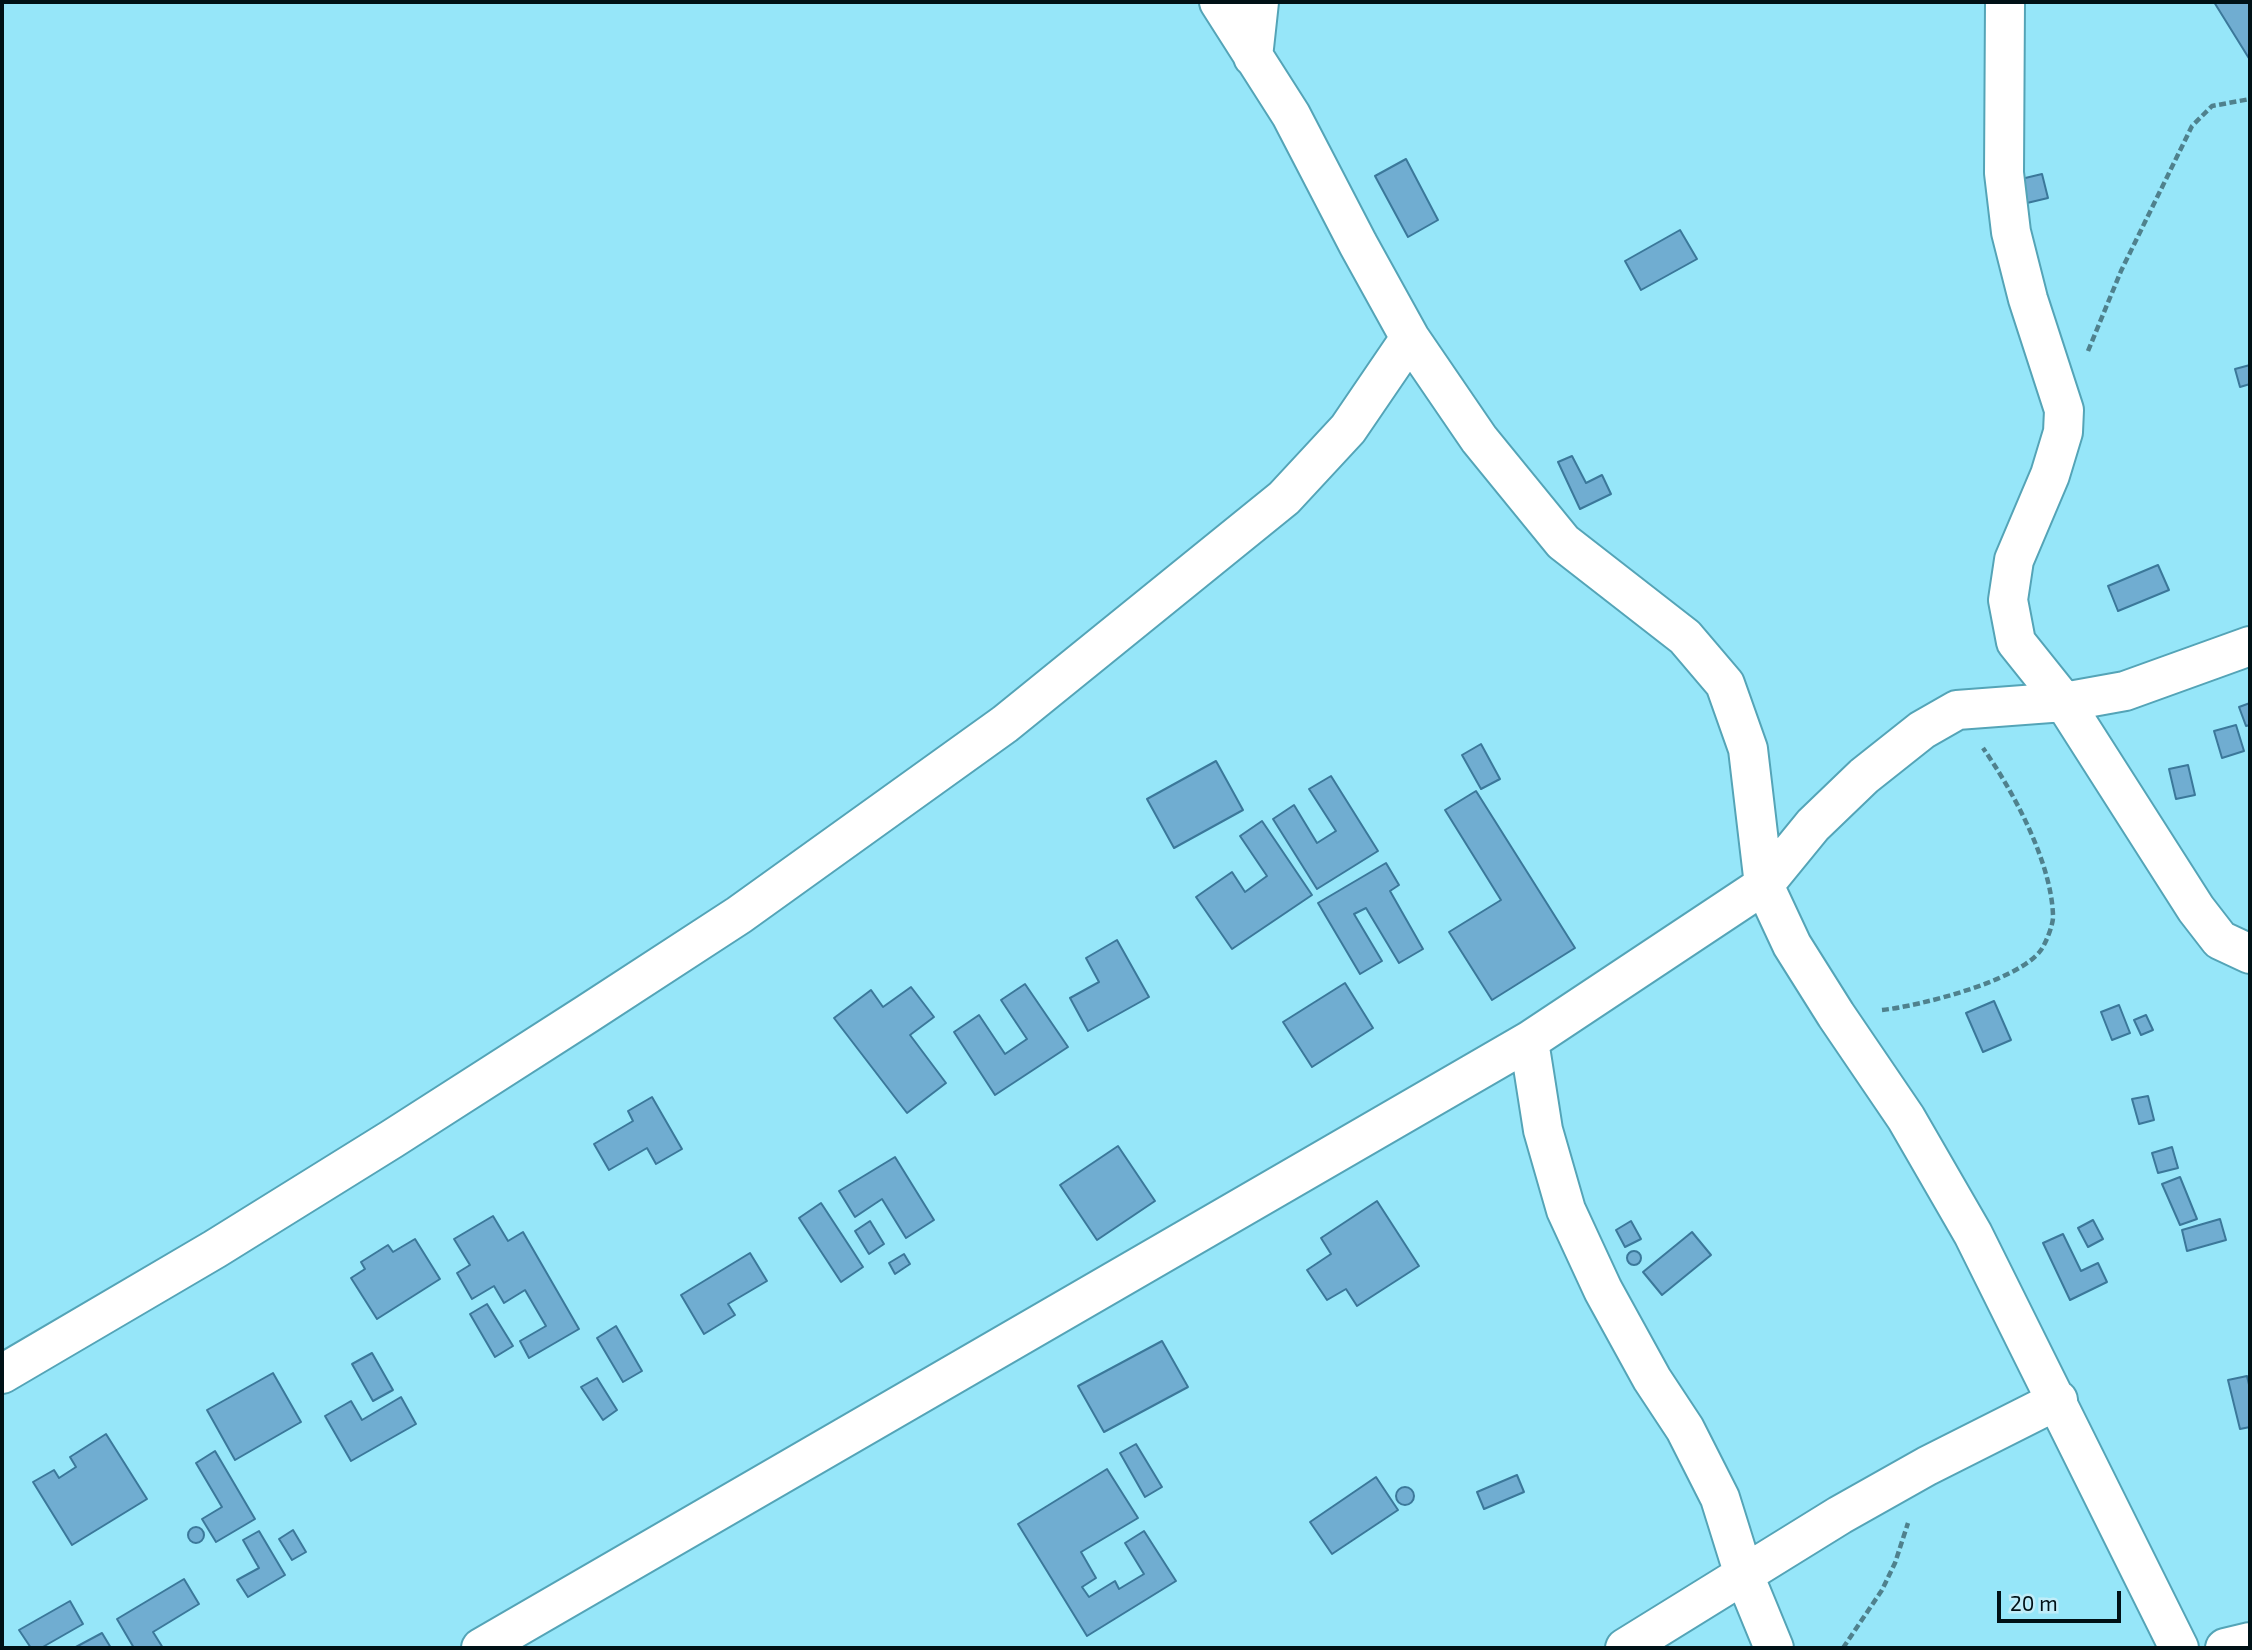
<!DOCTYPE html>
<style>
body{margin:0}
#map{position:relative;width:2252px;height:1650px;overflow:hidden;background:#96e6f9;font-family:"Exo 2",sans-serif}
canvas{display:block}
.frame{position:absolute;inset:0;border:4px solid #001116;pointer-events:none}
.scale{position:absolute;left:1997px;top:1591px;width:124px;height:32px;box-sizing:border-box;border:4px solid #001116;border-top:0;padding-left:9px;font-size:21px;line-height:24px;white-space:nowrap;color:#001116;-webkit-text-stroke:5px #c0edf9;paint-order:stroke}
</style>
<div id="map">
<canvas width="2252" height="1650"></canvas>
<div class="frame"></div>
<div class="scale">20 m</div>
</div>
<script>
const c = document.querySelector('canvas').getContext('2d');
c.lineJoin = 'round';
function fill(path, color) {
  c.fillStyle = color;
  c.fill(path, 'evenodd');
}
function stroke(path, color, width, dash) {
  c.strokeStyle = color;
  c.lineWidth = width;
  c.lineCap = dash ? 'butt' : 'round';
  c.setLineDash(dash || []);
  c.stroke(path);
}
const building = new Path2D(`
 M2214,2h36v58z
 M1406,159l32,61 -30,17 -33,-61z
 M2042,174l6,24 -21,5 -6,-24z
 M1680,230l17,29 -56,31 -16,-29z
 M2250,365v19l-10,3 -5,-18z
 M1572,456l14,27 16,-8 9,19 -31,15 -22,-47z
 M2158,565l11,25 -51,21 -10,-25z
 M2250,703v22l-4,1 -7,-19z
 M2236,725l8,26 -22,7 -8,-27z
 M1481,744l19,35 -19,10 -19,-34z
 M1216,761l27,49 -69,38 -27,-49z
 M2188,765l7,30 -19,4 -7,-30z
 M1331,776l47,75 -61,38 -44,-70 21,-14 23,38 19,-12 -27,-42z
 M1476,791l99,157 -83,52 -43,-68 52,-32 -56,-90z
 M1262,821l50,74 -80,54 -36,-52 36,-25 13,20 22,-16 -27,-40z
 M1386,863l13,22 -9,6 33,58 -24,14 -33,-55 -12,6 28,47 -22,13 -42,-71z
 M1117,940l32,57 -61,34 -18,-33 29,-16 -13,-24z
 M1345,983l28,45 -61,39 -29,-45z
 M1025,984l43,63 -73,48 -41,-63 25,-17 26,39 22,-15 -26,-39z
 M911,987l23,30 -24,18 36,48 -39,30 -73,-95 37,-28 12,17z
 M1994,1001l17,39 -28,12 -17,-39z
 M2119,1005l11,28 -18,7 -11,-28z
 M2146,1015l7,15 -12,5 -7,-15z
 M2148,1096l6,24 -15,4 -7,-25z
 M652,1097l30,52 -26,15 -9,-16 -38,22 -15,-26 39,-23 -5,-10z
 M1118,1146l37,55 -58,39 -37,-55z
 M2172,1147l6,21 -20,5 -6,-20z
 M895,1157l39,63 -28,18 -24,-39 -27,18 -16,-26z
 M2180,1177l17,42 -17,6 -18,-41z
 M1377,1201l42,65 -62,40 -11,-17 -19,11 -20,-30 24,-16 -10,-16z
 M821,1203l42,64 -22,15 -42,-64z
 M493,1216l15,25 15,-9 56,97 -50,29 -9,-17 26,-15 -21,-36 -21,13 -10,-17 -22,13 -15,-26 13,-8 -16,-26z
 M2220,1219l6,21 -39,11 -5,-21z
 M2093,1220l10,19 -15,8 -10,-19z
 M870,1221l14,23 -15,10 -14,-23z
 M1631,1221l10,18 -16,8 -9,-17z
 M1692,1232l19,23 -49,40 -19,-23z
 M2063,1234l18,37 17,-8 9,19 -37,18 -27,-57z
 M415,1239l25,40 -63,40 -26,-41 14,-9 -4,-7 27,-17 5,7z
 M1627 1258a7 7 0 1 1 14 0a7 7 0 1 1-14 0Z
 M750,1253l17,28 -39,23 7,11 -31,19 -23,-39z
 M904,1254l6,10 -15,10 -6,-11z
 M487,1304l26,42 -18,11 -25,-43z
 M616,1326l26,45 -19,11 -26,-44z
 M1162,1341l26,46 -84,45 -26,-46z
 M372,1353l21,37 -20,11 -21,-37z
 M273,1373l28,49 -66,38 -28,-50z
 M2247,1376l3,13v38l-10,2 -12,-49z
 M597,1378l20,32 -14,10 -22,-33z
 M401,1397l15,27 -65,37 -26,-45 26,-15 11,19z
 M106,1434l41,65 -75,46 -39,-63 21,-12 5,8 17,-11 -6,-10z
 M1136,1444l26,43 -17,10 -25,-44z
 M215,1451l40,68 -39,23 -14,-23 20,-12 -26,-44z
 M1107,1469l31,49 -57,34 15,26 -14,9 7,10 26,-16 4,8 25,-15 -19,-31 19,-12 32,50 -89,55 -69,-112z
 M1517,1475l7,17 -40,17 -7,-17z
 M1376,1477l22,33 -66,44 -22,-32z
 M1396 1496a9 9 0 1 1 18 0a9 9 0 1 1-18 0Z
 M188 1535a8 8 0 1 1 16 0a8 8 0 1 1-16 0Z
 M293,1530l13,22 -14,8 -13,-21z
 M259,1531l26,44 -37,22 -11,-17 22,-12 -16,-28z
 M184,1579l15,25 -46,28 10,16h-29l-17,-29z
 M70,1601l13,23 -42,24h-10l-12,-18z
 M102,1633l9,15h-37z`);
fill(building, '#70add1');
stroke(building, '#3b789a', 2);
const minor = new Path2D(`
 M1219,2l72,113 67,129 52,94 69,101 84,103 122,95 40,47 23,65 16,136 28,60 44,70 70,103 67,116 206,414
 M2005,2l-1,171 7,59 17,67 36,111 -1,22 -13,43 -36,85 -6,40 8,42 48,60 132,207 24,31 30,14
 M1253,57l6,-55
 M1529,1041l14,89 23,80 37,80 49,89 33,50 35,69 24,77 30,73
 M2,1374l213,-125 177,-110 195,-125 152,-99 266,-191 279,-226 64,-69 62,-91
 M481,1648l1048,-607 235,-156 49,-60 51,-49 58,-46 35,-20 107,-8 61,-11 125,-45
 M1625,1648l215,-133 87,-49 131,-66
 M2225,1648l25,-6`);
stroke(minor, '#54a4b7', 42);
stroke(new Path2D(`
 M2088,351l33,-80 71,-145 20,-20 38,-7
 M1882,1010c37,-4 137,-29 159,-60 5,-7 13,-27 12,-35 -2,-54 -40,-124 -70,-167
 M1843,1648l39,-58 13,-27 13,-40`), '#4f818d', 4.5, [7, 3.5]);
stroke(minor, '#fff', 38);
</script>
